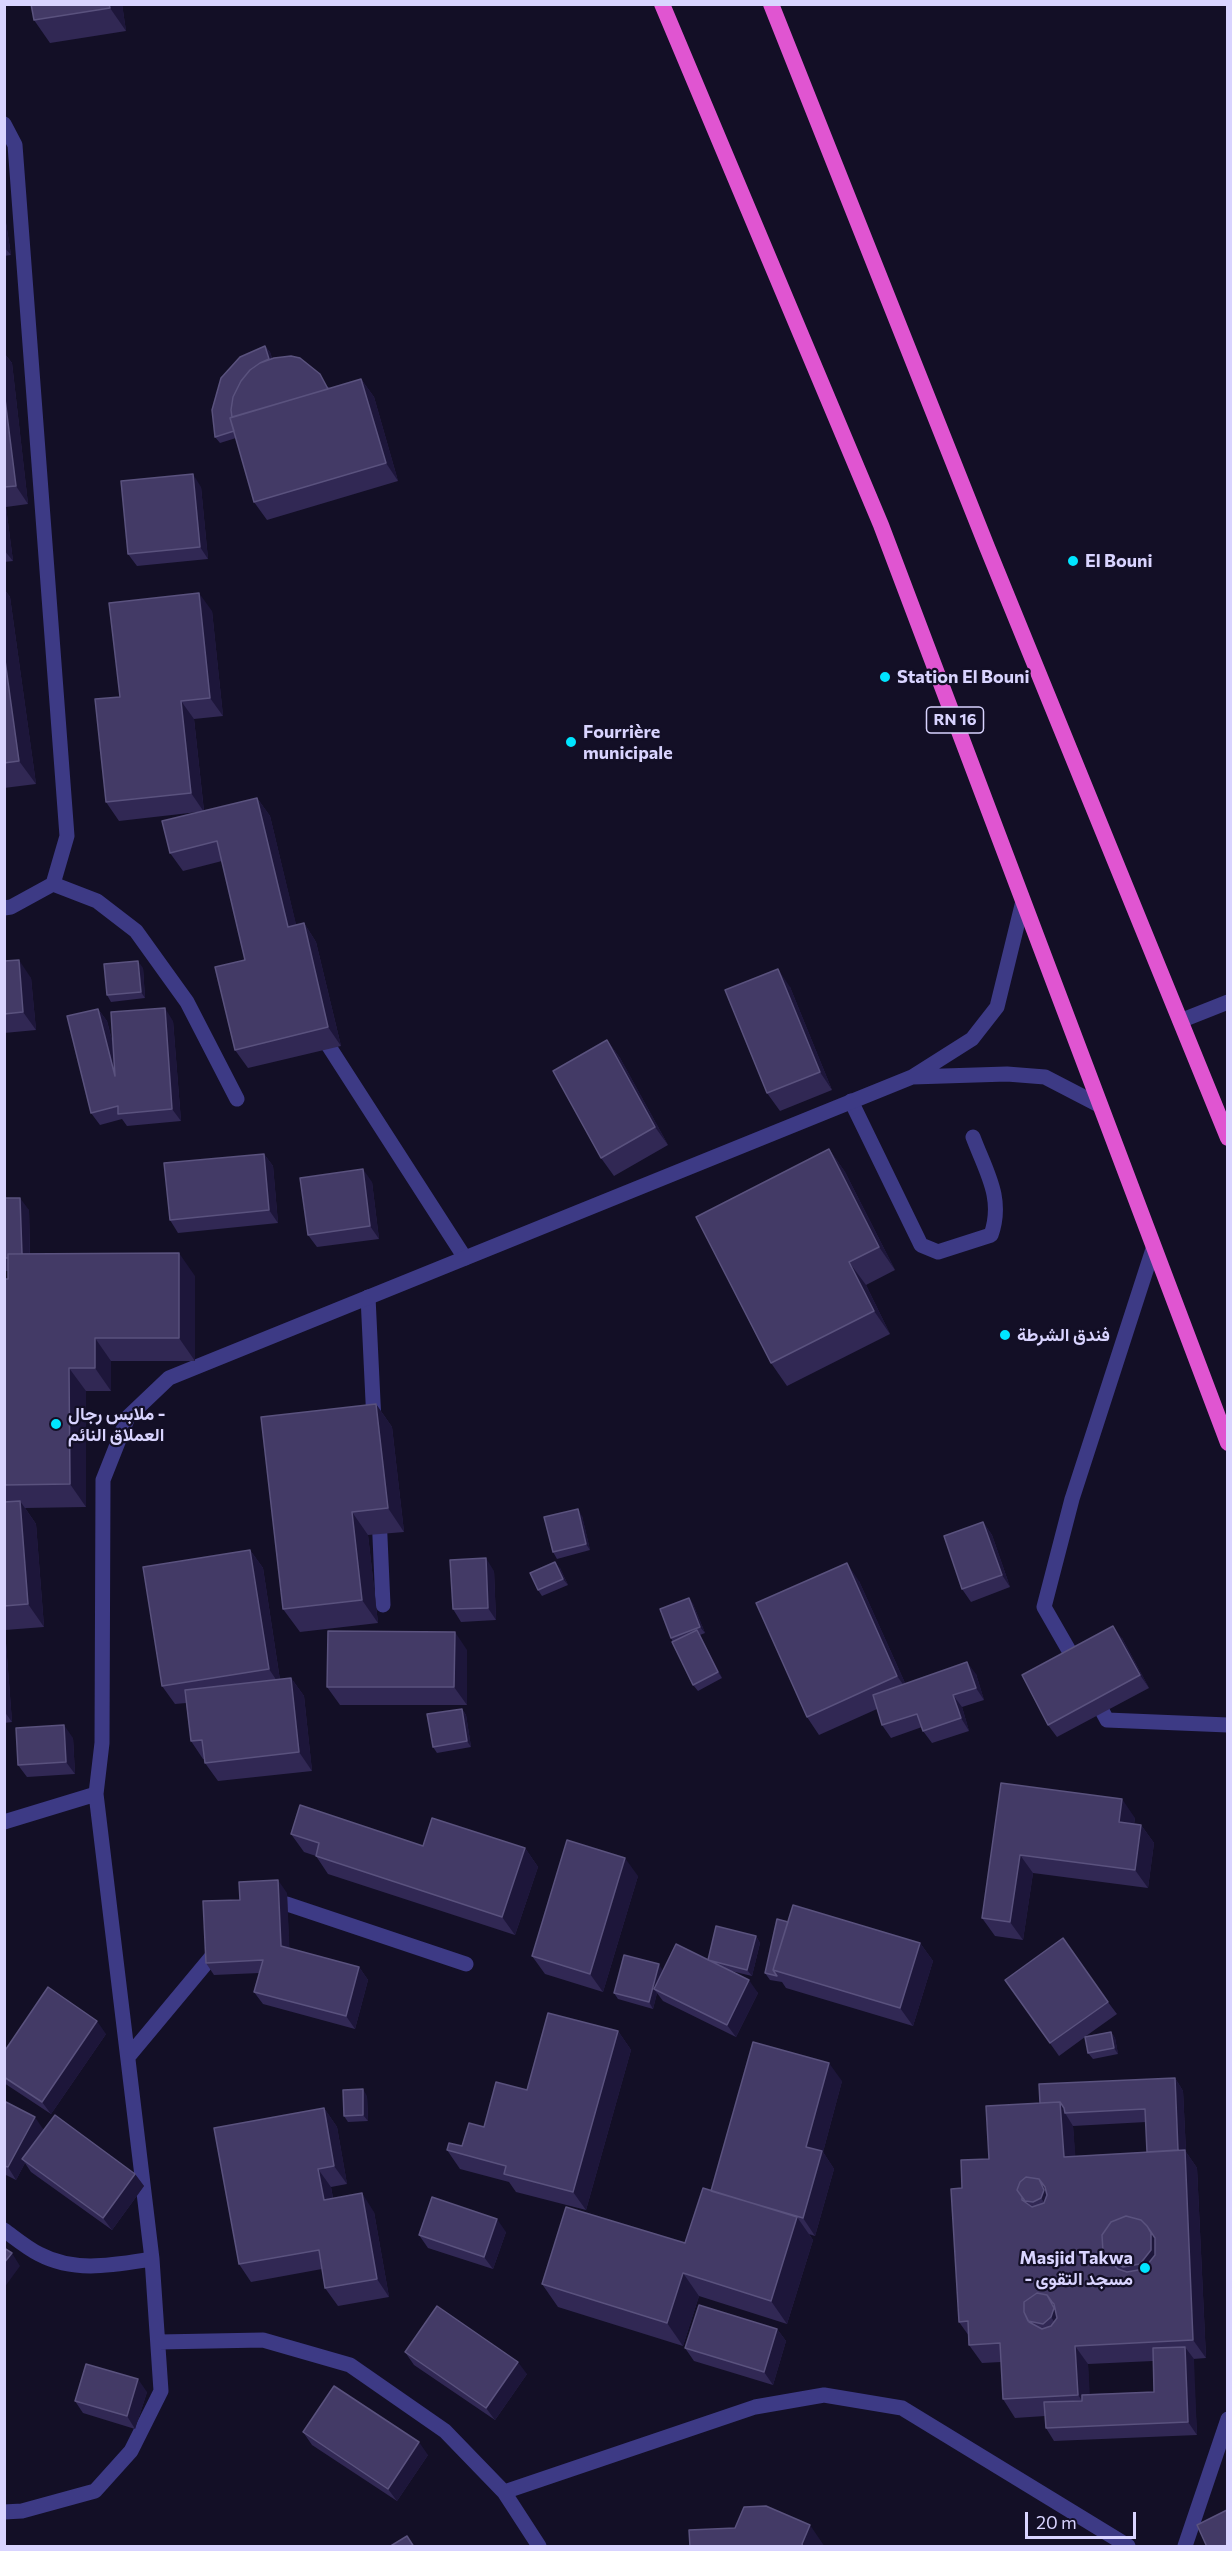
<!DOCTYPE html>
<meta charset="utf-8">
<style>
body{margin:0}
#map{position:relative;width:1232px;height:2551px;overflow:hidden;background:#130f26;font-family:Commissioner,sans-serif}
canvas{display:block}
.frame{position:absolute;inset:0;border:6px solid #d9d4ff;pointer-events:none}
.scale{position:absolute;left:1025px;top:2512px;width:111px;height:27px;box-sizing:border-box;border:3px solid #d9d4ff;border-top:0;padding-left:8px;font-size:18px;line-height:21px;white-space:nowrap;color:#d9d4ff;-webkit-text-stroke:4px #130f26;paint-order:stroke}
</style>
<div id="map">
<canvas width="1232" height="2551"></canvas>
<div class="frame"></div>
<div class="scale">20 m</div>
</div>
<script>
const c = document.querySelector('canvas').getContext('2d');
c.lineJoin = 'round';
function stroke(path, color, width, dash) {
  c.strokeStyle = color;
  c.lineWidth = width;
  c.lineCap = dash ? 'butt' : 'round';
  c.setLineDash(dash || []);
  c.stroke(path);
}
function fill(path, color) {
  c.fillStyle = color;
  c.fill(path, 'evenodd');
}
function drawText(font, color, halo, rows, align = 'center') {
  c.font = font + ' Commissioner,Vazirmatn,sans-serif';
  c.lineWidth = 4.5;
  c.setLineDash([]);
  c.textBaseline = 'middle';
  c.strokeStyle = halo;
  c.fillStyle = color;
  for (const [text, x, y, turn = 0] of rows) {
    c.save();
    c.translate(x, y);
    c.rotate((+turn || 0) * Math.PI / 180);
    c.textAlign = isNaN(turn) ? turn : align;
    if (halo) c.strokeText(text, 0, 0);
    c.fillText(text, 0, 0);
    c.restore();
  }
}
stroke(new Path2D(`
 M1180,1021l48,-19
 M319,1031l146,227
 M851,1101l70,144 17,7 53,-17c13,-37 -5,-63 -18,-98
 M368,1297l6,125
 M379,1515l4,90
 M1079,1668l-35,-61 28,-108 81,-250
 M1093,1694l14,26 121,5
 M1185,2546l43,-127`), '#3d3a85', 15);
stroke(new Path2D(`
 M4,124l11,21 52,691 -14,48 -42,23 -7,1
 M53,884l44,17 39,30 51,71 50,97
 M912,1077l60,-38 25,-32 26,-106
 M4,1822l92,-28 6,-51 1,-263 25,-63 41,-39 743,-301 95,-3 38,3 54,28
 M269,1912l18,-8 179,60
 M128,2057l90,-108
 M4,2230c11,8 23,18 35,24 36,19 74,11 113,5
 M159,2342l104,-2 87,25 95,66 59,61 35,54
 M504,2492l251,-85 69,-12 78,13 226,138
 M4,2512l18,-1 73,-20 36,-40 30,-60 -9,-132 -56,-465`), '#3d3a85', 15);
stroke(new Path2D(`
 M662,4l219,521 347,918
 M771,4l216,543 241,591`), '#e055d1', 16);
fill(new Path2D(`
 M122,4l4,27 -76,12 -16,-23z
 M4,210l7,45 -7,1z
 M265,346l5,6 2,6 58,30 31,-9 13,18 24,84 -131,39 -13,-18 -18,-64 -16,5 -5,-6z
 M4,353l8,10 16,141 -22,3 7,54 -9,1z
 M201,487l7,72 -71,7 -9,-12z
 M4,589l6,8 26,187 -32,4z
 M212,611l11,105 -29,3 10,92 53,-13 13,18 26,109 8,-2 12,19 25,104 -93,22 -13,-18 10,-90 -23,-99 -39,10 -13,-18 28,-41 -79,9 -13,-19 14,-105z
 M4,961l27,17 5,52 -32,3z
 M143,968l2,30 -34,4 -4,-7z
 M790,987l42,103 -52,21 -13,-18z
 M98,1009l9,12 6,23 60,-23 8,100 -54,5 -5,-7 -22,6 -9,-12z
 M607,1040l13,18 48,87 -54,31 -13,-18z
 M829,1149l16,23 50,98 -29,15 24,49 -103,52 -16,-23z
 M264,1154l9,12 5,57 -100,10 -8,-13z
 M372,1182l7,57 -62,8 -9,-12z
 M4,1198l25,12 1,44 165,22v85h-84v30h-25v116l-61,1 11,16 8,103 -39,3 7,92 -8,1v-444h4v-8h-4z
 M376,1404l16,23 12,105 -36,3 10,88 -78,9 -17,-23z
 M582,1516l8,34 -33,9 -4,-7z
 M983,1522l9,13 18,52 -39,15 -9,-13z
 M250,1550l13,18 17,112 11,-2 13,18 8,75 -94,10 -13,-18v-4h-2l-12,-18 -5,-38 -11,1 -13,-18z
 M560,1568l8,17 -26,11 -4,-6z
 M494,1571l2,49 -35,2 -8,-13z
 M859,1581l46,102 71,-9 8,26 -22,7 7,24 -37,12 -9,-12 -1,-4 -31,11 -9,-13 -5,-16 -58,26 -12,-18z
 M689,1598l4,6 12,29 -5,2 22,43 -24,13 -5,-6 -22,-47z
 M1122,1638l27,50 -92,49 -9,-12z
 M467,1650v55h-127l-13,-18z
 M462,1709l4,6 5,32 -34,6 -4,-6z
 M73,1738l2,36 -48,3 -9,-12z
 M1001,1783l134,35 -1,6 7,1 13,18 -6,45 -115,-15 -10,67 -28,-4 -13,-18z
 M291,1834l132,12 102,2 13,19 -23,68 -187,-61 -12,-18 -12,-4z
 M638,1876l-35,116 -58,-18 -13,-18z
 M287,1893l2,55 70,19 9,13 -13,49 -92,-25 -9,-12 5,-19 -45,2 -8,-12 34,-63z
 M788,1922l132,21 13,18 -20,65 -127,-38 -4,-6 -12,-2 -5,-7z
 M756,1936l4,7 -8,33 -21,-5 27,22 -22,44 -73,-36 -6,-8 -4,16 -35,-10 -4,-6 49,-23 45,-10z
 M1005,1980l103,22 9,12 -31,22 25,-4 4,6 3,16 -25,5 -5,-6 -3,-16 -26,19z
 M618,2031l13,19 -45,160 -70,-18 -7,-10 -49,-13 -13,-19 15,-4 65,-56z
 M106,2034l-55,80 -47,-31v-31z
 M1175,2078l8,13 3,61 11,16 9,190 -13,1 4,76 -143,6 -8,-13 -1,-12 -30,2 -12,-19 -2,-37 -19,1 -13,-18v-9l-10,-14 3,-134 78,-85zM1146,2122l1,30 -72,4 -2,-30zM1153,2361l1,31 -65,2 -1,-30z
 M842,2081l-19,71 11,17 -19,67 -6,-2 4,6 -26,84 -88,-28 -16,50 -125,-39 -16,-23 143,-41 26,-52z
 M367,2096l1,25 -20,1 -4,-6z
 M4,2105l39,24 -3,6 95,39 9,12 -32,44 -81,-58 -6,-9 -9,17 -12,-6z
 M324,2108l13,19 10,57 -16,3 2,11 41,14 15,85 -51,9 -13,-18 -3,-19 -71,13 -12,-18z
 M506,2232l-13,37 -65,-21 -9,-13z
 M777,2329l9,12 -13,44 -79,-24 -9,-13z
 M405,2352l122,22 -32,46 -81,-55z
 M147,2392l-12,37 -52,-16 -8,-12z
 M303,2432l125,23 -31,46 -85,-56z`), '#312854');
fill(new Path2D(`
 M109,4h13l4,27 -16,-23z
 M4,210l7,45 -7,-8z
 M265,346l5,6 6,20 -5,-6z
 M4,353l8,10 16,141 -12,-18 -12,-95z
 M361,379l13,18 24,84 -12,-18z
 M193,474l8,13 7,72 -8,-12z
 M4,504l2,3 7,54 -9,-11z
 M4,589l6,8 26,187 -17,-23 -15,-108z
 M199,593l13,18 11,105 -13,-18z
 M181,701l13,18 10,93 -13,-19z
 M257,798l13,18 31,129 -13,-18z
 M304,923l12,19 25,104 -13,-19z
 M19,960l12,18 5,52 -13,-18z
 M138,961l5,7 2,30 -4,-6z
 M778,969l12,18 42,103 -12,-18z
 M165,1008l8,13 8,100 -9,-12z
 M98,1009l9,12 17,68 -9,-13z
 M607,1040l13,18 48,87 -13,-18z
 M829,1149l16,23 50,98 -16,-23z
 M264,1154l9,12 5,57 -9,-13z
 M363,1169l9,13 7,57 -9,-13z
 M20,1198l9,12 1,60 -8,-13z
 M179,1253l16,23v85l-16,-23z
 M849,1262l17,23 24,49 -16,-23z
 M95,1338l16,23v30l-16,-23z
 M69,1368l17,23v116l-16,-23z
 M376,1404l16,23 12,105 -16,-24z
 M20,1501l16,23 8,103 -16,-23z
 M578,1509l4,7 8,34 -4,-6z
 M352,1512l16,23 10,88 -16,-23z
 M983,1522l9,13 18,52 -8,-12z
 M250,1550l13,18 18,119 -12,-18z
 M486,1558l8,13 2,49 -8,-12z
 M555,1562l5,6 8,17 -5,-6z
 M847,1563l12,18 51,113 -13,-18z
 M689,1598l4,6 12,29 -5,-6z
 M1113,1626l9,12 27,50 -9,-13z
 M4,1629l1,1 7,92 -8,-11z
 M697,1630l4,6 21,42 -4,-6z
 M455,1632l12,18v55l-13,-18z
 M967,1662l9,12 8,26 -8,-12z
 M291,1678l13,18 8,75 -13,-19z
 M953,1695l9,12 7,24 -8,-13z
 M462,1709l4,6 5,32 -4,-6z
 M64,1725l9,13 2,36 -9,-12z
 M1122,1799l13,19 -4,22 -12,-18z
 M1141,1825l13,18 -6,45 -13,-18z
 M525,1848l13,19 -23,68 -13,-18z
 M1020,1855l13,18 -10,67 -13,-18z
 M625,1858l13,18 -35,116 -13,-18z
 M278,1880l9,13 3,65 -9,-12z
 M756,1936l4,7 -8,33 -5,-6z
 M920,1943l13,18 -20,65 -13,-18z
 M659,1964l4,7 -9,18 3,4 -4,16 -4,-7z
 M359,1967l9,13 -13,49 -9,-13z
 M749,1980l9,13 -22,44 -9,-12z
 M97,2021l9,13 -55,80 -9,-12z
 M618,2031l13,19 -45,160 -13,-18z
 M1111,2032l4,6 3,16 -4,-6z
 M829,2063l13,18 -19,71 11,17 -19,67 -12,-18 3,-71z
 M1175,2078l8,13 3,61 11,16 9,190 -13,-18 -15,-184z
 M363,2089l4,7 1,25 -5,-6z
 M1060,2102l8,11h-3l8,13 4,49 -13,-18z
 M324,2108l13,19 10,57 -13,-18z
 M35,2117l8,12 -17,33 -4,-3 3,4 -9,17 -8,-13z
 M318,2169l13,18 5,31 -12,-18z
 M135,2174l9,12 -32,44 -9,-12z
 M1039,2179l16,23 2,19 -16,-23z
 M362,2193l12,19 15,85 -12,-18z
 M797,2217l16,23 -26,84 -16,-23z
 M497,2219l9,13 -13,37 -9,-12z
 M1151,2233l12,16 -6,38 -17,-23z
 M12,2253l8,13 -16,22v-25z
 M683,2273l16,23 -16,50 -16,-23z
 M1047,2295l16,23 4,22 -16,-23z
 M777,2329l9,12 -13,44 -9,-13z
 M1075,2346l13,18 3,49 -13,-18z
 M1185,2347l9,12 3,76 -9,-13z
 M518,2362l9,12 -32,46 -9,-12z
 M138,2379l9,13 -12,37 -8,-13z
 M419,2442l9,13 -31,46 -9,-12z
 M810,2525l15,22h-22l-1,-3z`), '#1d163a');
const building = new Path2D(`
 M31,4h78l1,4 -76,12z
 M265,346l4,13 -9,4 -10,7 -9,11 -8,16 -2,13 1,7 -2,1 4,13 -19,6 -3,-27 9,-32 19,-21z
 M291,356l9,2 20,16 8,15 -96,28 -1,-7 2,-13 8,-16 9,-11 10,-7 14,-5z
 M361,379l25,84 -132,39 -24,-84z
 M4,391l12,95 -12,1z
 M193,474l7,73 -72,7 -7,-73z
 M199,593l11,105 -29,3 10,92 -85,9 -11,-103 25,-2 -11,-94z
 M4,653l15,108 -15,2z
 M257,798l31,129 16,-4 24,104 -93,23 -20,-83 30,-7 -28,-119 -47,12 -8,-32z
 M19,960l4,52 -19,2v-53z
 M138,961l3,31 -34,3 -3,-31z
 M778,969l42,103 -53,21 -42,-103z
 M165,1008l7,101 -54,5v-8l-27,7 -24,-97 31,-7 17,67 -4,-64z
 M607,1040l48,87 -54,31 -48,-87z
 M829,1149l50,98 -30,15 25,49 -103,52 -75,-146z
 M264,1154l5,56 -99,10 -6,-57z
 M363,1169l7,57 -62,9 -8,-57z
 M4,1198h16l2,56h-14v4h-4z
 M179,1253v85h-84v30h-26l1,116 -66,1v-206h4v-25z
 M376,1404l12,104 -36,4 10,88 -79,9 -22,-192z
 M20,1501l8,103 -24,2v-104z
 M578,1509l8,35 -33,8 -9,-35z
 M983,1522l19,53 -40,14 -18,-53z
 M250,1550l19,119 -107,17 -19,-119z
 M486,1558l2,50 -35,1 -3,-49z
 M555,1562l8,17 -25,11 -8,-17z
 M847,1563l50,113 -90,41 -51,-114z
 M689,1598l11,29 -29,11 -11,-29z
 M1113,1626l27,49 -92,50 -26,-50z
 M697,1630l21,42 -25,13 -21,-43z
 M328,1631l127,1 -1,55h-127z
 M967,1662l9,26 -23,7 8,23 -38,13 -6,-17 -35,11 -9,-30z
 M291,1678l8,74 -94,11 -3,-23 -11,1 -6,-51z
 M462,1709l5,32 -34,6 -6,-33z
 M64,1725l2,37 -48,3 -2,-37z
 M1001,1783l121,16 -3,23 22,3 -6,45 -115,-15 -10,67 -28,-4z
 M300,1805l123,41 9,-28 93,30 -23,69 -186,-61 3,-13 -28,-9z
 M567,1840l58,18 -35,116 -58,-18z
 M278,1880l3,66 78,21 -13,49 -92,-24 9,-32 -57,3 -3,-62 37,-1 -1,-18z
 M793,1905l127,38 -20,65 -127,-38z
 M777,1919l11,3 -15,48 4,6 -12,-3z
 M716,1926l40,10 -9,34 -39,-10z
 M1063,1938l45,64 -58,41 -45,-63z
 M676,1944l73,36 -22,45 -73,-36z
 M624,1955l35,9 -10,38 -35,-9z
 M48,1987l49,34 -55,81 -38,-25v-25z
 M548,2013l70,18 -45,161 -69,-18 2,-8 -59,-16 2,-7 13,3 7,-23 15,4 12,-45 31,8z
 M1111,2032l3,16 -26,5 -3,-16z
 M753,2042l76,21 -23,84 16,4 -19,67 -92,-27z
 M1175,2078l3,72 -31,2 -2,-43 -80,4 -1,-5 -4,-6 -20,1 -1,-19z
 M363,2089v26l-19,1 -1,-26z
 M6,2102l29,15 -27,50 -4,-1v-61z
 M1060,2102l4,55 121,-7 8,190 -118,6 3,49 -75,4 -3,-56 -31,2 -1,-24 -9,1 -8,-133 11,-1 -1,-28 28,-1 -3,-53zM1026,2177l13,2 6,8 2,8 -3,8 -12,4 -10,-7v-3l-5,-7 3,-8zM1126,2216l15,4 6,6 8,12v17l-11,14 -17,3 -9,-3 -10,-10 -5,-7 -1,-17 9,-13zM1037,2293l10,2 5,7 2,2 3,14 -6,8 -9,3 -13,-7 -5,-10v-10z
 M324,2108l10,58 -16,3 6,31 38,-7 15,86 -52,9 -6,-38 -80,14 -25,-136z
 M55,2115l80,59 -32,44 -81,-59z
 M1026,2177l13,2 5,11 -3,8 -8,4 -8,-1 -8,-11 3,-8z
 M703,2188l94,29 -26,84 -88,-28 -16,50 -125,-39 24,-77 119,36z
 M432,2197l65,22 -13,38 -65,-22z
 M1126,2216l15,4 6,6 4,7v17l-11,14 -17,3 -15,-8 -5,-7 -1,-17 9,-13z
 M4,2248l8,5 -8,10z
 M1037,2293l10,2 7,13 -3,9 -8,7 -15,-3 -4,-9v-10z
 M699,2305l78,24 -13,43 -79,-24z
 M437,2306l81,56 -32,46 -81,-56z
 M1185,2347l3,75 -142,6 -2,-26 38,-1v-6l72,-3 -1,-44z
 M86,2364l52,15 -11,37 -52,-15z
 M334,2386l85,56 -31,47 -85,-57z
 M766,2506l44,19 -8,19 1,3h-113l-1,-17 46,-2 9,-21z
 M1227,2510v37h-20l-10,-22z
 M407,2536l7,11h-25z`);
fill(building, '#433a66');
stroke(building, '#5a527e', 1.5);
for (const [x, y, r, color] of [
 [1073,561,6,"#00e5ff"],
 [885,677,6,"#00e5ff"],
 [571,742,6,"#00e5ff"],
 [1005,1335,6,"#00e5ff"],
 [56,1424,6,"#00e5ff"],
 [1145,2268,6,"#00e5ff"]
]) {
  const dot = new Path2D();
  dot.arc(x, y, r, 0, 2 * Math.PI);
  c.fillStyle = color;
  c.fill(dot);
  stroke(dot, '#130f26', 2);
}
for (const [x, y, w] of [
 [955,720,57]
]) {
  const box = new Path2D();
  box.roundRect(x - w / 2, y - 13, w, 26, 4.5);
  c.fillStyle = '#130f26';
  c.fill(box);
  stroke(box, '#d9d4ff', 1.5);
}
drawText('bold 16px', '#d9d4ff', null, [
 ["RN 16",955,720]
]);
drawText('bold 18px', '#d9d4ff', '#130f26', [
 ["El Bouni",1085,561],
 ["Station El Bouni",897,677],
 ["Fourrière",583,732],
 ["municipale",583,753],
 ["فندق الشرطة",1017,1335],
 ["ملابس رجال -",68,1414],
 ["العملاق النائم",68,1435],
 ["Masjid Takwa",1133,2258,"right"],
 ["- مسجد التقوى",1133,2279,"right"]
], 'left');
</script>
